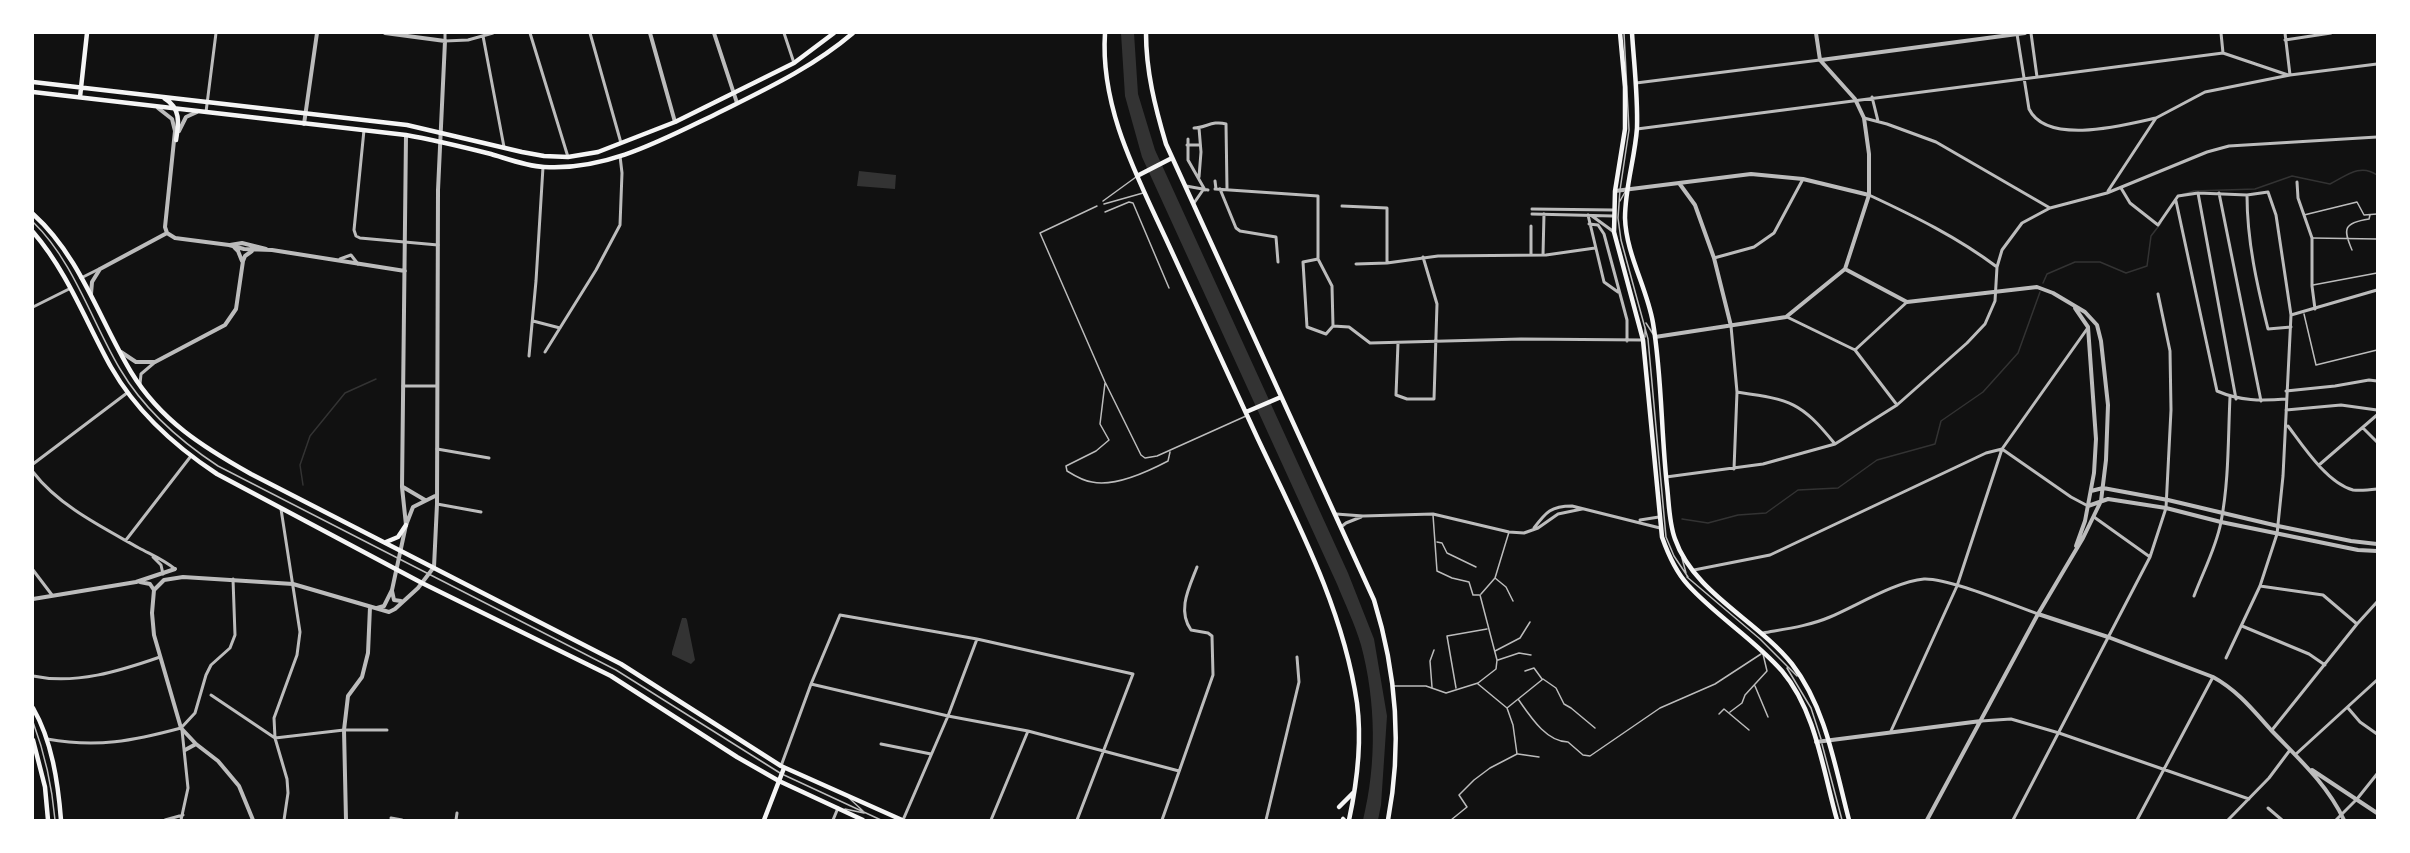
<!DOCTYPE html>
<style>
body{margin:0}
#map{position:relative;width:2410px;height:853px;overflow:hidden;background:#111;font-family:Georgia,serif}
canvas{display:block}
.frame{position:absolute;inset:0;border:34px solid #fff;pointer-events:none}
</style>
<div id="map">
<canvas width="2410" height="853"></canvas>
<div class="frame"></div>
</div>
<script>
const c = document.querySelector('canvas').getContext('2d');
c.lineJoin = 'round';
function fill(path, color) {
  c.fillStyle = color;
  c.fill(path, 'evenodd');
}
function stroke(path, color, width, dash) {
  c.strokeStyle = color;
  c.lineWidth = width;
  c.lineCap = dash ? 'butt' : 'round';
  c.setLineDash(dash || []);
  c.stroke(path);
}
fill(new Path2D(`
 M1121,33h13l4,61 17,56 193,423 26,66 13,77 -6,89 -3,15h-15c14,-57 13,-119 -2,-175 -6,-21 -16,-41 -24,-61l-195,-427 -17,-61z
 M859,171l37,4 -1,14 -38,-3z
 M682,618h4l1,2 8,40 -4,4 -19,-9v-3z`), '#333');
stroke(new Path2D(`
 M2178,196l16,-5 61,-2 37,-13 38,8c16,-8 30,-21 47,-9
 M2043,283l4,-9 28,-12h25l26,11 21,-7 4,-30 10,-13
 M303,485l-3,-20 10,-29 35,-43 31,-14
 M1682,519l26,4 30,-8 28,-2 32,-23 40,-2 39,-28 58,-16 6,-23 42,-29 35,-39 22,-61`), '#333', 1.5);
stroke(new Path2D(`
 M1624,33l5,97 -9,60 -2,28 3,22 27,99 18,198 8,19 14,21
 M1103,201l33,-24
 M1620,201l5,-9
 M1104,204l39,-11
 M1097,206l-57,27 65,149 36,73 4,3 12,-2 89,-40
 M1105,212l24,-10 4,1 36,85
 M2304,215l53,-13 7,13 13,-1
 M33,222c40,38 59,100 87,147 23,39 60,72 98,97l398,204 164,103
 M2312,238l65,1
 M2352,250c-9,-21 -9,-27 17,-31l1,-4
 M2313,285l64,-12
 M2304,314l12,51 61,-15
 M1646,323l7,11
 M1645,337v-10
 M1105,383l-5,41 9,16 -13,11 -30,15 1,5c8,5 16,10 25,11 22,5 57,-11 76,-21l2,-9
 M1433,515l4,56 15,7 17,4 4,13h6
 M1437,542l5,1 5,10 29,14
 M1682,558l4,15
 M1687,577l73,62 37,37
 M1495,578l11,9 7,14
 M1481,594l14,-16 14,-46
 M1495,651l25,-13 10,-16
 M1498,660l21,-7 12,2
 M1787,668l24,40 10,31
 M1525,671l9,-3 8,11
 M1478,684l29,24 6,17 4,29
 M1394,686h32l20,7 32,-10 18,-14 1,-9 -17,-65
 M1755,686l13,31
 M1432,687l-2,-26 4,-11
 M1456,688l-9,-52 40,-7
 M1518,699c12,17 28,43 50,43l15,13 7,1 70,-48 55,-24 46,-30
 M1507,708l36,-29 13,9 8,16 7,4 24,20
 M1730,712l12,-9 3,-8 22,-24 -4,-17
 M1719,714l5,-5 25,21
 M33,722c12,32 19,64 22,98
 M1822,744l20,76
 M1518,754l21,3
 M784,775l97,45
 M849,798l14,13
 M845,809l19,4
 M1451,820l16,-13 -8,-12 15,-15 16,-12 27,-14`), '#bcbcbc', 1.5);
stroke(new Path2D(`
 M445,33v8l23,-1 25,-7
 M530,33l38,124
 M590,33l31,110
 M784,33l10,30
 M2031,33l6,44
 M2221,33l2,20 65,22
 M2285,33l5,42
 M2017,34l12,75c18,37 96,16 127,9
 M483,36l21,111
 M2285,40l46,-7
 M1636,83l184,-23
 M1872,97l6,24
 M206,112l10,-79
 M1864,118l23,6 49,18 114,66
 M1194,128c11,0 19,-8 32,-4l1,65
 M1199,128l2,24 -2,25
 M1637,129l586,-76
 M364,130l-10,100 2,6 4,2 78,7
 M1188,139v21l17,30
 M1187,145h13
 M1215,181l1,8
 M2297,182l1,16 14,40v48l3,23
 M1186,186l22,4
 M2121,188l9,15 28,22 20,-29 20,-3 49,2 21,-3 8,23 15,100 -8,161 -6,58 -17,52 -34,72
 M1215,189l103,7v63
 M1220,189l16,39 4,3 36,6 2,25
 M2108,191l48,-73 49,-26 85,-17 87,-11
 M2198,193l38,206
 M2219,193l42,208
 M1869,195c45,21 88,42 128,72
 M2247,195c0,46 10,90 21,134l23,-2
 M2176,201l41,190c23,10 44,10 69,8
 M1194,203l9,-13
 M1342,206l45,2v55
 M1532,209l81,1
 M1532,214l81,2
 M1588,215l16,67 14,10
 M1592,216l22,16
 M1589,224l9,1 6,9 23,86v21
 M1531,255v-29
 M1543,255l1,-41
 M1714,258l40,-11 20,-14 29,-54
 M340,259l11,-4 7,9
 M1356,264l31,-1 51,-7 108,-1 49,-7
 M81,278l18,-9
 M33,307l36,-18
 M2291,315l86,-25
 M1787,317l68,33 42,55
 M533,321l27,7
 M1333,326l-7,8 -19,-7 -4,-65 15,-3 14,27 1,40 16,1 21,16 151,-4 122,1
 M1731,326l6,66 -3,77
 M1398,343l-2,52 11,4h27l3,-95 -14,-47
 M1855,350l52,-48
 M545,352l51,-82 24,-45 2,-52 -2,-17
 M529,356l7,-75 7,-114
 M140,384l1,-10 13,-11
 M403,386h34
 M2286,391l49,-5 34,-6 8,1
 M1737,392c54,8 63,9 98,52
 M2286,410l55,-5 36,5
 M2288,426c15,20 39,57 65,64 8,1 16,0 24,-1
 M2363,428l14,14
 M437,449l52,9
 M33,464l94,-71
 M2319,465l58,-50
 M33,472c26,34 69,55 106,76 13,7 25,12 36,21
 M1666,477l97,-13 72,-20 62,-39 70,-62 18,-19 10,-23 2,-34 5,-17 20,-27 28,-15 57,-15 100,-41 22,-6 148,-9
 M437,504l44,8
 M281,509l19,123 -3,23 -23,63 1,20 12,41 1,14 -4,27
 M1336,514l27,2 70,-2 76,18 15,1 14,-5 20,-14 24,-5
 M2094,517l56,40
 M1640,520l19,-3
 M1341,527l5,-4 15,-6
 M1534,528c12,-16 17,-22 38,-22l88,22
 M126,540l65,-84
 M153,557l8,8 2,9
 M33,570l19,25
 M1694,570l76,-15 216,-102 16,-4 69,48 17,9
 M2260,586l63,9 34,29
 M2194,596c9,-24 22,-48 27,-74 8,-41 7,-84 9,-125
 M2242,626l67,28 16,11
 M1763,633c22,-4 46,-7 67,-16 26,-11 67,-36 94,-38 25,-1 88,26 114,35
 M33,676c42,9 87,-5 127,-19
 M811,684l137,32 80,15 151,40
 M211,695l64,43 69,-8h43
 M2348,708l12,14 17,12
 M1981,721l30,-2 48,14 190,66
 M181,728l14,-15 11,-38 5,-10 19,-17 5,-13 -2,-56
 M2272,730l85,-106 20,-22
 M1891,731l66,-145 45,-137 85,-120
 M47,739c50,9 86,2 134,-11
 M881,744l50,10
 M2296,754l81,-74
 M781,766l30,-82 29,-69 137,24 156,35 -56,146
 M2268,808l14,12
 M391,818l11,2
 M165,820l18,-5
 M181,820l7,-32 -6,-58
 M456,820l1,-7
 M833,820l5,-12
 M903,820l45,-104 29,-77
 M991,820l37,-89
 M1162,820l51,-145 -1,-39 -4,-3 -17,-3c-14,-20 -2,-42 6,-63
 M1266,820l33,-138 -2,-25
 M2013,820l137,-263 16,-49 5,-98 -1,-59 -12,-57
 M2137,820l76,-143
 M2228,820l41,-42 21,-28
 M2336,820l21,-21 20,-25`), '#bcbcbc', 3);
stroke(new Path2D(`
 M650,33l25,89
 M714,33l23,70
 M1821,60l204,-27
 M158,108l14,11 3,12 -10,96 2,6
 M304,124l13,-91
 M179,131l7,-14 11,-5
 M1679,183l16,22 19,53 17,68
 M1615,191l136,-17 52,5 66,16
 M167,233l8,5 54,7 15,4 28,1 133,21
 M230,245l12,-2 24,6
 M234,247l4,4 4,10
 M1845,269l62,33 130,-15 16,6 32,19 12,13 4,16 7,64 -2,55 -5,41 -18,37 -45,76 -111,206
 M91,294l1,-12 8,-13 67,-36
 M2075,308l13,19 8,112 -2,34 -9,48 -9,25
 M1655,337l131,-20 59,-48 24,-74v-41l-5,-36 -9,-19 -35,-39 -4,-27
 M121,352l15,10h19l70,-37 11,-16 7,-48 2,-5 7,-5
 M403,487l22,13
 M2091,491l12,-3 65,12 110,26 73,15 26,3
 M2088,506l20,-7 58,9 55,14 137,28 19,1
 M406,525l-4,-38 4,-352
 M140,582l10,2 4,6
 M392,591l2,9 7,1
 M33,599l103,-17 39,-13
 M377,608l7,-2 8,-16 14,-65 7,-18 22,-11
 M2038,614l70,23 105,40c24,13 40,33 58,53 27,28 56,54 73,90
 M1816,742l165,-21
 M185,750l11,-6
 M2312,770l65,43
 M253,820l-14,-34 -21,-25 -22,-17 -15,-16 -27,-93 -2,-22 2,-23 10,-10 19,-3 110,7 96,28 6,-3 23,-21 16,-21 3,-63 1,-314 7,-149 -60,-8
 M346,820l-2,-90 4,-34 14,-19 6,-24 2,-46`), '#bcbcbc', 4);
stroke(new Path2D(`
 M1105,33c-5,74 31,141 61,206 31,66 60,132 91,198 40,85 86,171 100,266 5,38 0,80 -8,117
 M1146,33c0,38 9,74 20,111l208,456c22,71 28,147 14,220
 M33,82l374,43 115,27 22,4 24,1 30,-5 77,-30 119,-59 40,-30
 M33,92l373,43c29,5 57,12 85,19 17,5 35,12 53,13 62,4 118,-27 172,-53 48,-24 96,-46 137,-81
 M80,97l7,-64
 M164,98c17,10 15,25 12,42
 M1137,176l35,-18
 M1246,412l35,-15
 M1339,807l15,-15
 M1343,819l1,1
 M764,820l20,-52`), '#f5f5f5', 4.5);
stroke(new Path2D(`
 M1620,33l5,54v42l-10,62 -1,41 29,108 19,197c6,17 14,35 26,48 28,31 66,54 94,86 34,40 41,100 55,149
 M1632,33c2,31 6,63 5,95 -2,30 -12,59 -12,90 1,36 22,70 28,105 9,53 8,109 14,163 2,17 2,37 8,53 18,53 83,82 117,125 34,44 43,103 57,156
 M33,214c47,42 66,105 98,158 30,49 72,75 120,102l370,190 160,102 121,54
 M33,232c34,39 53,90 78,135 25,44 65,80 106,107l205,109 189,93 126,81 42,24 84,39
 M386,542l12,-5 8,-12
 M33,708c19,33 25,74 28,112
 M33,740l12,47 3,33`), '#f5f5f5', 4.5);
</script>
